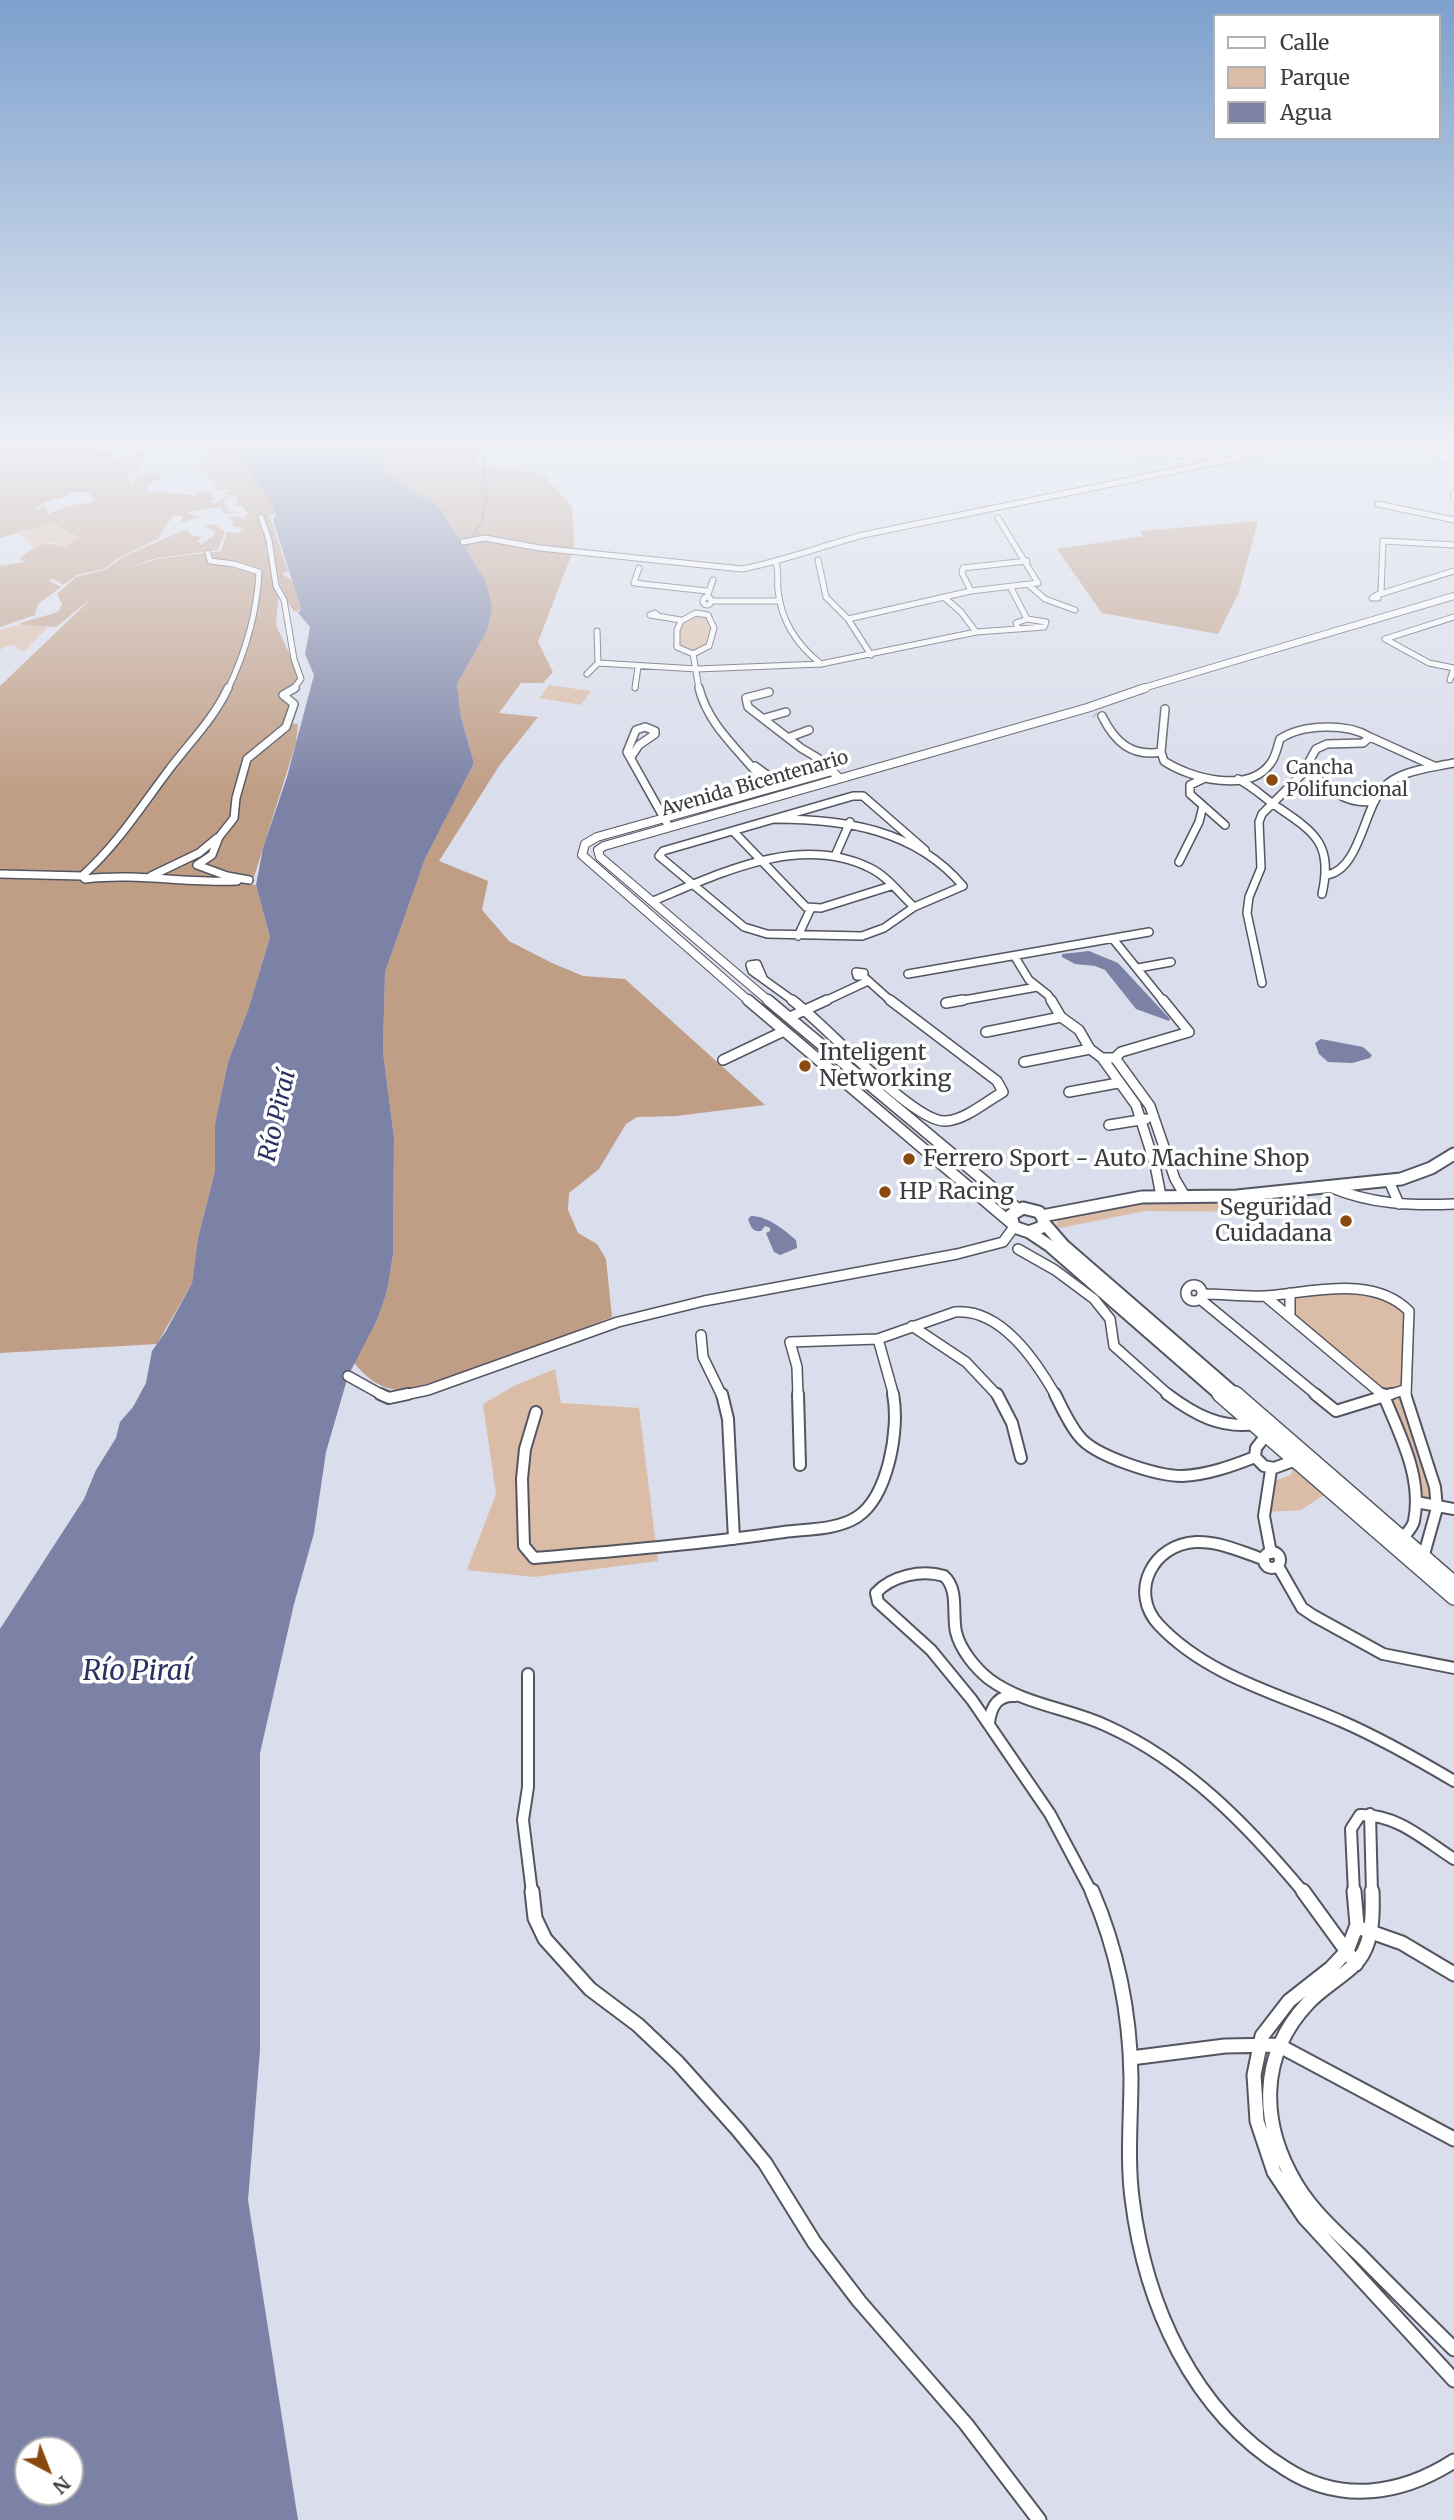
<!DOCTYPE html>
<meta charset="utf-8">
<style>
body{margin:0}
#map{position:relative;width:1454px;height:2520px;overflow:hidden;background:#daddeb;font-family:Merriweather,serif}
canvas{display:block}
.legend{position:absolute;left:1213px;top:14px;width:228px;height:126px;box-sizing:border-box;background:#fff;border:2px solid #b1b1b3;margin:0;padding:9px 12px;list-style:none;font-size:21px;color:#3b3c41}
.legend li{display:flex;align-items:center;gap:14px;height:35px}
.legend b{width:35px;border:2px solid #b1b1b3}
.north{position:absolute;left:14px;top:2436px;width:70px;height:70px;box-sizing:border-box;background:#fff;border:2px solid #b1b1b3;border-radius:50%;rotate:138deg;font-size:19px;font-weight:700;line-height:28px;text-align:center;color:#3b3c41}
.north::after{content:'';display:block;margin:auto;width:24px;height:32px;background:#894a10;clip-path:polygon(50% 0,100% 100%,50% 72%,0 100%)}
</style>
<div id="map">
<canvas width="1454" height="2520"></canvas>
<ul class="legend">
<li><b style="height:9px;background:#fff"></b>Calle</li>
<li><b style="height:19px;background:#dbbca7"></b>Parque</li>
<li><b style="height:19px;background:#7b82a5"></b>Agua</li>
</ul>
<div class="north">N</div>
</div>
<script>
const c = document.querySelector('canvas').getContext('2d');
c.lineJoin = 'round';
function fill(path, color) {
  c.fillStyle = color;
  c.fill(path, 'evenodd');
}
function stroke(path, color, width, dash) {
  c.strokeStyle = color;
  c.lineWidth = width;
  c.lineCap = dash ? 'butt' : 'round';
  c.setLineDash(dash || []);
  c.stroke(path);
}
function drawText(font, color, halo, rows, align = 'center') {
  c.font = font + ' Merriweather,serif';
  c.lineWidth = 7;
  c.setLineDash([]);
  c.textBaseline = 'middle';
  c.strokeStyle = halo;
  c.fillStyle = color;
  for (const [text, x, y, turn = 0] of rows) {
    c.save();
    c.translate(x, y);
    c.rotate((+turn || 0) * Math.PI / 180);
    c.textAlign = isNaN(turn) ? turn : align;
    if (halo) c.strokeText(text, 0, 0);
    c.fillText(text, 0, 0);
    c.restore();
  }
}
fill(new Path2D(`
 M52,523l28,14 -16,11 -11,-6 -18,5 -16,-14z
 M705,615l7,14 -4,15 -17,8 -9,-4c-9,-20 4,-32 23,-33z
 M25,623l23,4 -24,24 -6,-1 -4,-5 -8,1 -6,4v-20z
 M549,685l42,6 -10,14 -42,-7z
 M1302,1196l6,10 -45,6 -118,-1 -85,17 -4,-1 2,-8c42,-9 92,-26 134,-16z
 M1352,1293l34,4 17,14 -2,73 -15,6 -92,-74v-20z
 M555,1369l6,34 78,5 19,153 -124,16 -67,-7 29,-76 -13,-90 33,-19z
 M1395,1395l6,2c6,30 33,74 28,103l-7,-1 -14,-61 -17,-40z
 M1293,1467l31,28 -23,15 -34,2 7,-31 17,-6z`), '#dbbca7');
fill(new Path2D(`
 M0,441h49l1,5 26,-5h29l-3,5 -22,2 -6,-4 -1,3 1,2h23l4,6 3,-4 13,1 -5,4 4,2 21,-3 -12,-7 8,-1 12,7 -8,4 2,2 -14,3 2,2 5,-2 11,6 -18,8 5,3 1,6 5,-10 17,-5 8,4v5l7,-1 -15,2 -1,3 -6,1v5c15,4 32,1 49,6l1,-3 12,-1 8,7 -5,2 3,3 13,-9 -4,-2 8,-2 -5,-2 -10,3v-8h-4l3,-4 -9,-1 3,-5 -11,-4 11,-14 -3,-3 5,-5 -2,-3 -23,3 -2,-3 -14,-4h60l15,26 26,35 5,12 -7,1 19,56 -6,3 10,6 9,29 -5,3c-15,-10 -25,-57 -26,-79l-4,-1v18l13,37 -3,38 24,51 -8,13 -10,5 10,10 -8,23 -38,32 -12,57 -29,32 -54,27 -66,1 116,-140 23,-37 16,-32 19,-67 -2,-28 -1,27 -17,63 -17,34 -95,126 -44,51h-83v-187l93,-89 -37,30 -37,-3c15,-6 26,-7 40,-13l3,-7 -5,-10 19,-17 29,-7 18,-13 61,-27h4l3,5 11,2 -5,4 4,3 14,-9 -1,-4 -11,-5 11,-2 11,8 -7,18 -61,8 -34,11 35,-10 47,-6 3,8 3,-1 -2,-7 12,-2 6,-19 12,1 3,-5 -11,-2 3,-5 -7,-3 10,-2 6,3 5,-6 -6,-7 -9,-1 4,-1v-8l-13,2 2,2 -3,2 6,9 8,2 -14,1 -1,-5c-8,-2 -28,1 -35,4l14,4 -21,6 3,-7 -10,-1 -15,24 -40,19 -14,11 -27,6 -14,10 -11,-7 -3,3 12,6 -23,17 -3,11 -35,12v-61l24,-4 -4,-3c14,-13 26,-20 44,-11l15,-11 -27,-14 -52,15zM72,492h19l-2,4 4,2v4l-25,4 -20,8 -2,-8 -12,4c11,-12 26,-8 38,-18z
 M374,441h108l-5,24 65,8 30,34 2,41 -36,94 15,30 -10,11h-22l-22,30 39,4 -39,49 -60,95 49,20 -6,29 27,31 43,22 31,13 42,3 140,126 -89,11 -39,1 -11,7 -27,45 -30,24 -1,17 10,23 19,11 9,15 6,58c-34,13 -193,78 -220,72 -17,-3 -27,-14 -39,-27l25,-44 9,-27 6,-36 1,-117 -11,-86 2,-80 40,-113 49,-96 -13,-46 -4,-33 30,-53 -1,-50 -49,-77 -32,-17 -19,-16z
 M1258,521l-19,71 -21,42 -116,-21 -45,-64 86,-13 -3,-5z
 M290,723l8,1 -2,19 -42,134 -9,2 -24,-3 -3,3 -64,-2 47,-24 37,-43 10,-51z
 M0,875l77,3 7,4 65,-3 36,5 53,-2 18,3 14,52 -22,73 -20,52 -13,63v46l-17,67 -6,45 -35,61 -157,9z`), '#c09d85');
fill(new Path2D(`
 M230,441h144l12,30 19,16 32,17 49,77 6,27 -5,23 -30,53 4,33 13,46 -49,96 -40,113 -2,80 11,86 -1,117 -6,36 -9,27 -30,58 -22,76 -12,81 -20,71 -34,149v297l-12,150 50,320h-298v-891l84,-130 12,-29 20,-32 4,-16 13,-15 13,-24 6,-32 14,-20 26,-48 6,-45 17,-67v-47l13,-62 20,-52 22,-73 -14,-52 7,-37 24,-71 27,-102 -9,-21 5,-27 -12,-14 3,-4 -28,-89 3,-6 -5,-12 -26,-35zM28,2450h42v42h-42z
 M1089,951l29,12 52,56 -1,2 -33,-12 -31,-39 -10,-4 -20,-2 -13,-7v-3z
 M1321,1039l42,8 9,8 -2,3 -18,5 -24,-1 -9,-8 -4,-11z
 M751,1216c15,-1 34,14 45,24l1,8 -17,7 -6,-3 -8,-19 4,-2v-3l-5,-2 -4,5c-9,1 -10,-4 -13,-12z`), '#7b82a5');
stroke(new Path2D(`
 M464,551l18,-30 4,-19 -3,-61`), '#7b82a5', 2);
stroke(new Path2D(`
 M1094,714l2,2`), '#babdc9', 7, [7, 3.5]);
const minorFar4 = new Path2D(`
 M1109,441l25,12 89,5
 M1441,441l13,4
 M1454,494v3
 M1389,506l-11,-2 76,16
 M261,517l8,23 7,46 8,14 10,59 7,20 -8,10
 M463,542l22,-4 55,10 202,21c41,-8 80,-23 121,-34l457,-94
 M208,553l2,8 24,3 25,8c-2,42 -13,79 -31,117
 M818,560l8,37 22,22 23,36
 M776,563c3,8 1,18 2,27 3,31 19,55 43,74
 M639,568l-5,15 73,8
 M1029,585l16,14 30,11
 M1011,588l16,31
 M971,591l-9,-18 1,-5 64,-7
 M1381,592l2,-51 71,4
 M1377,595l1,3h-6z
 M1377,595l77,-24
 M707,597l6,-17
 M703 601a4 4 0 1 1 8 0a4 4 0 1 1-8 0Z
 M945,598l16,14 15,20
 M713,601h64
 M696,613l12,2 6,13 -5,18 -16,8 -16,-7v-17l4,-9z
 M658,616l-3,-3 -5,2 31,5
 M1454,617l-69,22 44,24 25,5
 M848,619l123,-28 67,-8 -40,-65
 M1027,619l19,3 -2,5 -26,2 -2,-6z
 M597,631l1,32
 M693,654l6,35
 M587,674l11,-11 99,6 124,-5 155,-32 42,-3
 M1450,680l4,-12
 M635,688l3,-21`);
const minorFar3 = new Path2D(`
 M699,688c9,37 40,62 63,91
 M769,692l-23,6 2,9 53,41 25,15 6,8
 M1165,709l-4,43 3,9c25,17 84,33 106,3 6,-7 7,-17 10,-25 22,-15 67,-16 90,-2l-7,6 -36,1 -11,5 -13,24 -41,41 -3,8 2,46 -12,29 -2,16 15,70
 M1102,716c13,26 29,41 59,36
 M765,718l21,-6
 M790,737l19,-7
 M1370,737l64,29
 M631,757l8,-12 16,-11v-3l-10,-4 -9,3 -9,22 42,75
 M755,766l15,11
 M1306,767c19,20 40,39 69,34
 M1205,778l-15,7v9l35,31
 M1238,779c16,8 27,20 41,29 37,25 54,37 43,86
 M774,819c70,0 141,10 189,67l-49,21 -30,21 -22,8 -95,-2 -23,-7 -85,-71 4,-5 190,-55h10l62,54
 M733,831l73,76 15,1 70,-22
 M835,856l15,-34
 M1179,862l20,-40 4,-16
 M0,874l82,2 3,3c51,-6 101,4 152,2
 M1327,875c32,-5 37,-65 55,-86 16,-19 49,-21 72,-26
 M82,876c34,-30 59,-69 86,-105 21,-28 45,-51 60,-83
 M151,876l48,-23 18,-15
 M249,880l-22,-4 -30,-11 15,-10 7,-18 15,-19 2,-20 11,-39 39,-32 8,-23 -11,-9 12,-7
 M653,901c66,-27 146,-68 217,-33 17,8 30,26 44,39
 M798,936l13,-28
 M1113,939l51,63
 M1015,957l14,23 19,15 4,7
 M1138,968l33,-6
 M856,972l8,1 -1,3h-6z
 M908,974l241,-42
 M863,976l29,26
 M763,978l-6,-14 -7,1 2,6 43,31
 M823,1002l45,-21
 M953,1002l84,-15`);
const minorFar2 = new Path2D(`
 M792,1000c31,22 122,124 154,121 19,-1 41,-20 57,-29l-6,-11 -107,-81
 M1051,1000l10,17 18,13 11,19 12,9 34,47 19,60 6,31
 M946,1003l17,-3
 M790,1017l37,-17
 M986,1032l75,-15
 M1102,1058h13l6,-6 68,-20 -26,-32
 M1115,1058l35,48 25,73 10,17
 M723,1060l61,-29
 M1024,1062l66,-13
 M1069,1092l49,-9
 M1109,1125l37,-6
 M1389,1181l10,23
 M1330,1187c40,17 81,19 124,17
 M1018,1249l37,21 39,29 16,20 4,27 56,50
 M1186 1293a8 8 0 1 1 16 0a8 8 0 1 1-16 0Z
 M1290,1293v24
 M1204,1294c20,0 40,3 60,2 47,-3 108,-22 145,15l-3,85
 M1265,1296l119,100
 M1200,1299l118,97
 M912,1326l54,36 32,34
 M701,1335l2,22 19,39
 M878,1339l16,57
 M348,1376l36,20
 M399,1396l29,-6 190,-68 86,-21 253,-47 46,-12 11,-15
 M798,1396l-1,-29 -7,-25 88,-3 77,-27c46,-4 81,49 101,84
 M1385,1396l19,-6`);
const minorFar1 = new Path2D(`
 M380,1394l9,4 19,-4
 M722,1394l6,25 6,120
 M798,1394l2,71
 M997,1394l15,29 9,35
 M1055,1394c7,14 14,30 24,42 15,20 78,40 103,40 25,-1 50,-10 73,-19
 M1167,1394c28,21 54,35 89,30
 M1315,1394l21,17 55,-17
 M1383,1394c16,39 40,83 31,127 -1,6 -8,13 -12,18
 M1405,1394l30,93 2,21 -14,50
 M536,1412l-11,37 -3,30 2,67 10,12c84,-7 167,-14 250,-26 23,-3 53,-2 73,-15 31,-20 43,-88 36,-123
 M1267,1434l-11,14 -1,9 9,9 10,2 22,-8
 M1271,1470l-7,46 7,37
 M1416,1502l38,7
 M1264 1560a8 8 0 1 1 16 0a8 8 0 1 1-16 0Z
 M1263,1559c-21,-7 -44,-18 -67,-17 -43,2 -68,50 -37,83 48,51 120,69 182,96 39,17 76,38 113,60
 M1278,1566l24,42 12,8 69,38 71,14
 M528,1674v113l-5,33 9,73
 M989,1723c2,-16 8,-28 26,-27
 M1370,1814l2,79
 M1092,1893l-42,-79 -78,-114 -41,-50 -53,-48 -2,-9c15,-17 46,-24 68,-17 15,13 8,38 12,56 4,17 19,36 33,47 35,26 80,29 118,47 80,36 142,101 197,167
 M1354,1893l-3,-64 9,-14c37,-1 64,25 94,44`);
const minor = new Path2D(`
 M532,1891l3,27 10,21 45,50 48,36 40,38 60,67 27,33 49,79 45,59 107,123 73,96
 M1092,1891c25,58 38,123 39,186 0,40 -4,81 1,121 13,106 60,213 154,271 55,35 115,26 168,-8
 M1303,1891l53,73
 M1354,1891l3,34 -10,26 -16,17 -42,33 -27,35 -8,39 3,46 17,51 30,45 150,163
 M1372,1891c1,25 1,57 -19,75 -14,13 -32,23 -45,37 -50,53 -48,121 -12,181 17,28 41,49 64,71 31,32 63,63 94,94
 M1357,1927l45,16 52,31
 M1131,2058l94,-12 53,-1 176,94`);
const tertiaryFar2 = new Path2D(`
 M1140,689l314,-93`);
const tertiaryFar1 = new Path2D(`
 M750,1002l-168,-147 3,-11 12,-7 235,-66 7,7
 M770,1002l-170,-145 -2,-7 6,-4 483,-138 58,-20`);
const tertiary = new Path2D(`
 M748,1000l263,223
 M768,1000l250,209`);
const secondaryFar2 = new Path2D(`
 M1398,441l56,20`);
const secondaryFar1 = new Path2D(`
 M1023,1208l16,4 5,8 -2,7 -13,5 -15,-5 -3,-12z
 M1042,1216l100,-19 95,-1 164,-17 30,-11 23,-14
 M1044,1223l20,23 173,150
 M1029,1232l21,14 172,150`);
const secondary = new Path2D(`
 M1220,1394l234,203
 M1235,1394l219,190`);
stroke(minorFar4, '#535661', 7);
stroke(minorFar3, '#535661', 10);
stroke(minorFar2, '#535661', 12);
stroke(minorFar1, '#535661', 14);
stroke(minor, '#535661', 17);
stroke(tertiaryFar2, '#535661', 8);
stroke(tertiaryFar1, '#535661', 10);
stroke(tertiary, '#535661', 13);
stroke(secondaryFar2, '#535661', 9);
stroke(secondaryFar1, '#535661', 15);
stroke(secondary, '#535661', 18);
stroke(minorFar4, '#fff', 5);
stroke(minorFar3, '#fff', 7);
stroke(minorFar2, '#fff', 9);
stroke(minorFar1, '#fff', 10);
stroke(minor, '#fff', 13);
stroke(tertiaryFar2, '#fff', 6);
stroke(tertiaryFar1, '#fff', 8);
stroke(tertiary, '#fff', 10);
stroke(secondaryFar2, '#fff', 7);
stroke(secondaryFar1, '#fff', 11);
stroke(secondary, '#fff', 15);
const sky = c.createLinearGradient(0, 0, 0, 794);
sky.addColorStop(0, '#7ca0cd');
sky.addColorStop(0.56, '#eef0f6');
sky.addColorStop(1, '#eef0f600');
c.fillStyle = sky;
c.fillRect(0, 0, 1454, 794);
for (const [x, y, r, color] of [
 [1272,780,7,"#894a10"],
 [805,1066,7,"#894a10"],
 [909,1159,7,"#894a10"],
 [885,1192,7,"#894a10"],
 [1346,1221,7,"#894a10"]
]) {
  const dot = new Path2D();
  dot.arc(x, y, r, 0, 2 * Math.PI);
  c.fillStyle = color;
  c.fill(dot);
  stroke(dot, '#fff', 2.5);
}
drawText('19px', '#3b3c41', '#fff', [
 ["Cancha",1286,769],
 ["Polifuncional",1286,791]
], 'left');
drawText('19px', '#3b3c41', '#fff', [
 ["Avenida Bicentenario",755,784,-16]
]);
drawText('23px', '#3b3c41', '#fff', [
 ["Inteligent",819,1053],
 ["Networking",819,1079],
 ["Ferrero Sport - Auto Machine Shop",923,1159],
 ["HP Racing",899,1192],
 ["Seguridad",1332,1208,"right"],
 ["Cuidadana",1332,1234,"right"]
], 'left');
drawText('italic 24px', '#2a3060', '#fff', [
 ["Río Piraí",278,1116,-77]
]);
drawText('italic 28px', '#2a3060', '#fff', [
 ["Río Piraí",137,1672]
]);
</script>
